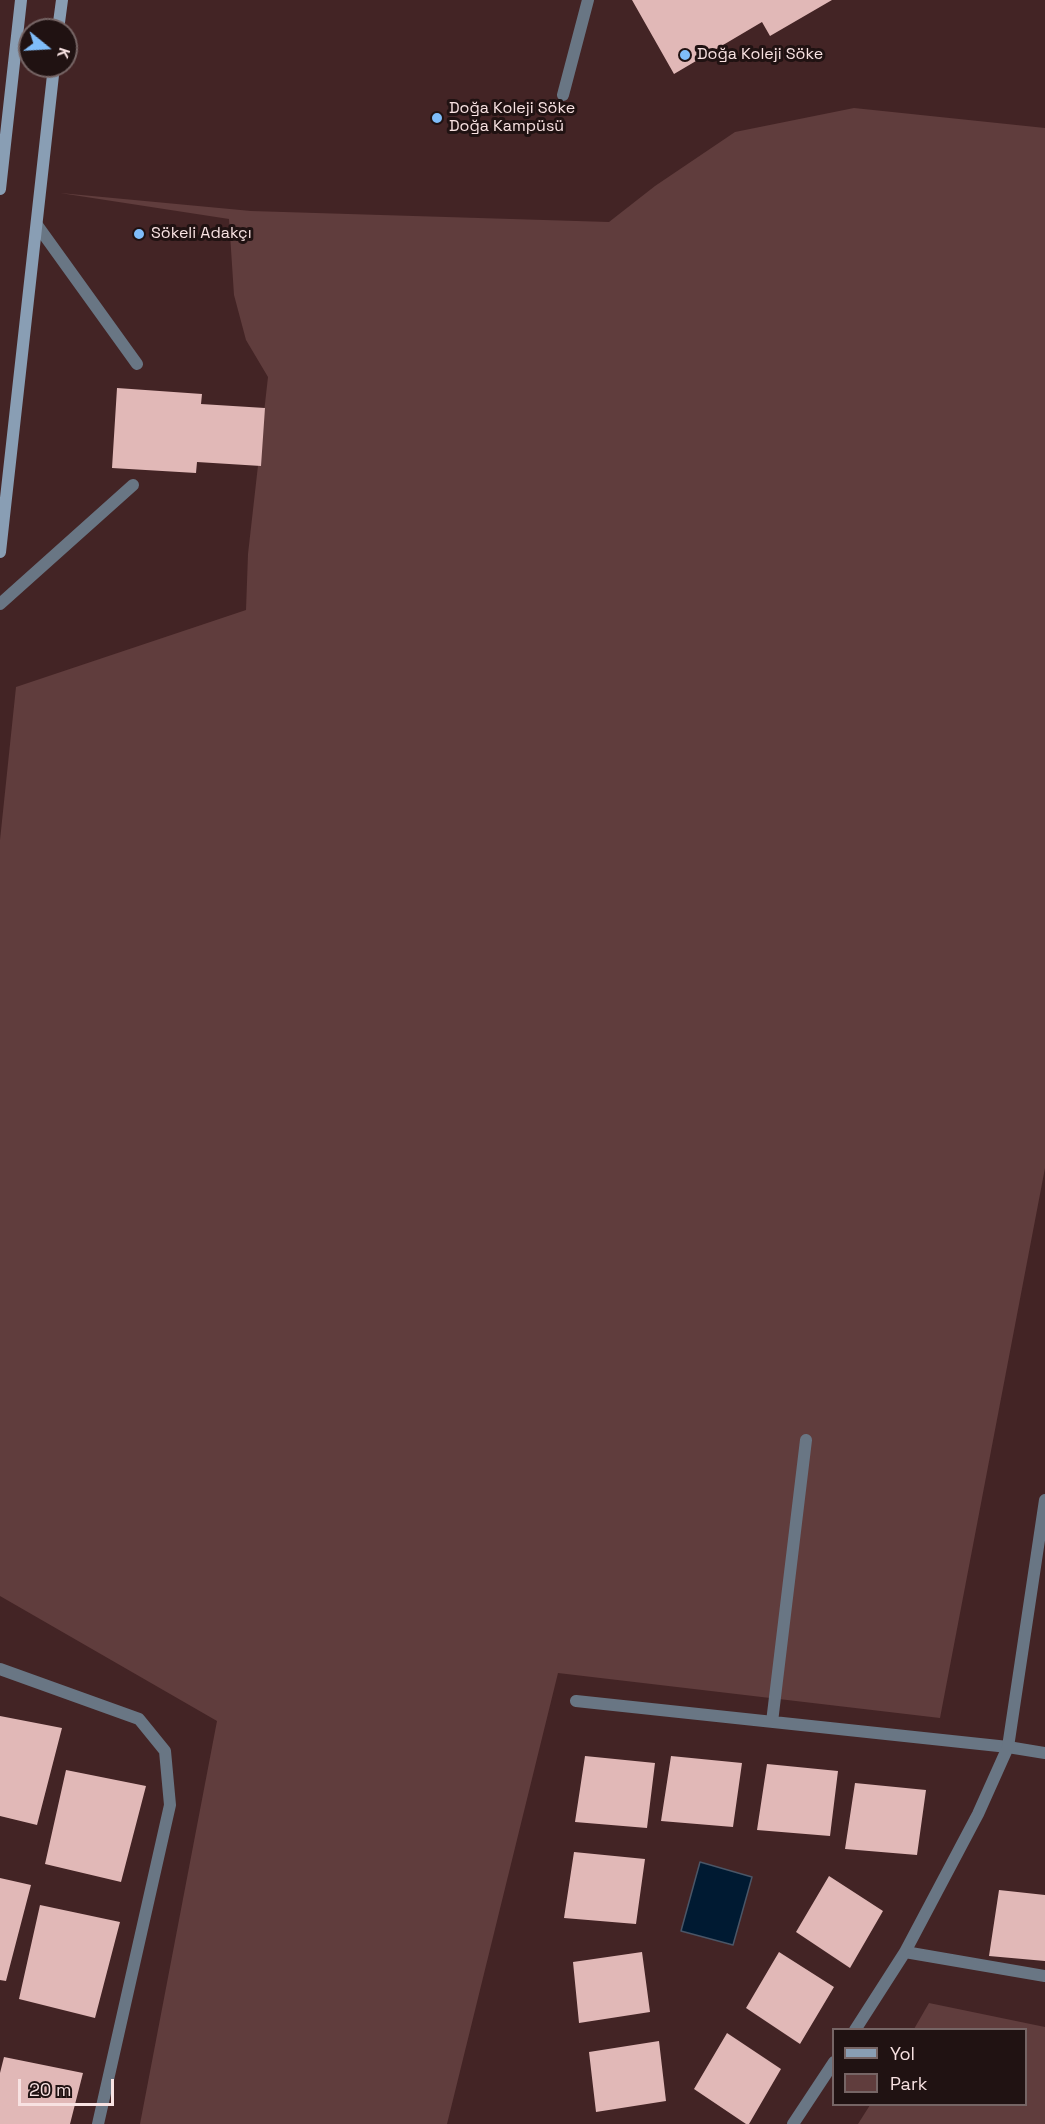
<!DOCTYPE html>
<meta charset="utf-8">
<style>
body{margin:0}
#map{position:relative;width:1045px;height:2124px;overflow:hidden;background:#432425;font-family:"Space Grotesk",sans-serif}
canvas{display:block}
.legend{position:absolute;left:832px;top:2028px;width:195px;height:78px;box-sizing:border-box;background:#201212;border:2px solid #766565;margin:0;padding:8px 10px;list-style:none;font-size:18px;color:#f8e2e2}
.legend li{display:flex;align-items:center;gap:12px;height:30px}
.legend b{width:30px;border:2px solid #766565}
.north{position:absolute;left:18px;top:18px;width:60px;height:60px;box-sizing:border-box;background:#201212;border:2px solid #766565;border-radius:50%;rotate:108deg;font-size:16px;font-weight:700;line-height:24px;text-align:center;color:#f8e2e2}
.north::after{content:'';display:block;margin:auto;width:21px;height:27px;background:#7fbdfa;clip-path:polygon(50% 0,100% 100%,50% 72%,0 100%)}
.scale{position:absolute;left:18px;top:2079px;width:96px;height:27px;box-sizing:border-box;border:3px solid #f8e2e2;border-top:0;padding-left:8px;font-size:18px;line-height:21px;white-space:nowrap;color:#f8e2e2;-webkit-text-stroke:4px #201212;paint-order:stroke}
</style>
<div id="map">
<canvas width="1045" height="2124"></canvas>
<ul class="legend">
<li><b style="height:8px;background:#899eb4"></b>Yol</li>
<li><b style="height:16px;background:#603d3d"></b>Park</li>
</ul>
<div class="north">K</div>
<div class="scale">20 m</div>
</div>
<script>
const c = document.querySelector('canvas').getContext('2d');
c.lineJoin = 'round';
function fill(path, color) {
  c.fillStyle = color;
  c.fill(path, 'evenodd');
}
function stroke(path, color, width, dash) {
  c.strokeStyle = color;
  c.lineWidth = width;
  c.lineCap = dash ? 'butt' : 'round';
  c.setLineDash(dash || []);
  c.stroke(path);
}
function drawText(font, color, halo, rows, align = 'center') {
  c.font = font + ' "Space Grotesk",sans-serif';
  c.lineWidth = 6;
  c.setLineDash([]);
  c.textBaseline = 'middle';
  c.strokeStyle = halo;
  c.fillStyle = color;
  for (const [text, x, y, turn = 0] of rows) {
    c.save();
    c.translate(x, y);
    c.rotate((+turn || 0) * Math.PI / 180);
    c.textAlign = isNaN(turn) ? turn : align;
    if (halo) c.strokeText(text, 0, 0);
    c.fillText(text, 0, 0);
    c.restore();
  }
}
fill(new Path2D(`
 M854,108l191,20v1040l-105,550 -382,-45 -111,451h-307l77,-403 -217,-125v-756l16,-153 230,-77 2,-56 20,-177 -22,-37 -12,-45 -5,-76 -169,-26 191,18 358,11 46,-36 80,-54z
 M929,2003l116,24v97h-187l12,-19 156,-1v-74l-112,-1z`), '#603d3d');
const water = new Path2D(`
 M700,1862l52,15 -19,68 -52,-14z`);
fill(water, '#001a32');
stroke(water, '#4a5667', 1.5);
fill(new Path2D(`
 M632,0h200l-62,36 -8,-14 -88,52z
 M117,388l85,6 -1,10 64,4 -4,58 -64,-4 -1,11 -84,-5z
 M0,1716l62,12 -25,97 -37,-9z
 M585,1756l70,7 -8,65 -72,-6z
 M671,1756l71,7 -9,64 -72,-6z
 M767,1764l71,7 -8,65 -73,-6z
 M66,1770l80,16 -25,96 -76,-18z
 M855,1783l71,7 -9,65 -72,-6z
 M574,1852l71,7 -9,65 -72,-6z
 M829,1876l54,35 -33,57 -54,-36z
 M0,1878l31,7 -25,96 -6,-1z
 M999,1890l46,5v66l-56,-5z
 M40,1905l80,17 -25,96 -76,-19z
 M642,1952l8,60 -71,11 -6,-61z
 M779,1952l55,35 -34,57 -54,-36z
 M727,2033l54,36 -32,55h-3l-52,-35z
 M659,2041l7,60 -70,11 -7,-60z
 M4,2057l79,16 -13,51h-70v-51z`), '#e1b8b7');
stroke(new Path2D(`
 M563,95l25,-95
 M37,225l100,139
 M0,604l133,-119
 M576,1701l432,46
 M772,1722l34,-282`), '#697684', 12);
stroke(new Path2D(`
 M0,1669l139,50 26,32 5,54 -72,319
 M1008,1747l37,6
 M905,1952l140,24
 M855,2030l50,-78 73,-138 30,-67 37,-247
 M793,2124l41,-62`), '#697684', 12);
stroke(new Path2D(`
 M58,30l4,-30
 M0,189l21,-189
 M0,552l54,-486`), '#899eb4', 12);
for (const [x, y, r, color] of [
 [685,55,6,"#7fbdfa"],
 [437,118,6,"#7fbdfa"],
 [139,234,6,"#7fbdfa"]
]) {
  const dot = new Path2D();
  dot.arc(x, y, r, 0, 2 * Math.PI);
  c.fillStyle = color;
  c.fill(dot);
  stroke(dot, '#201212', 2);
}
drawText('16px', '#f8e2e2', '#201212', [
 ["Doğa Koleji Söke",697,55],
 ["Doğa Koleji Söke",449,109],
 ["Doğa Kampüsü",449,127],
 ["Sökeli Adakçı",151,234]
], 'left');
</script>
